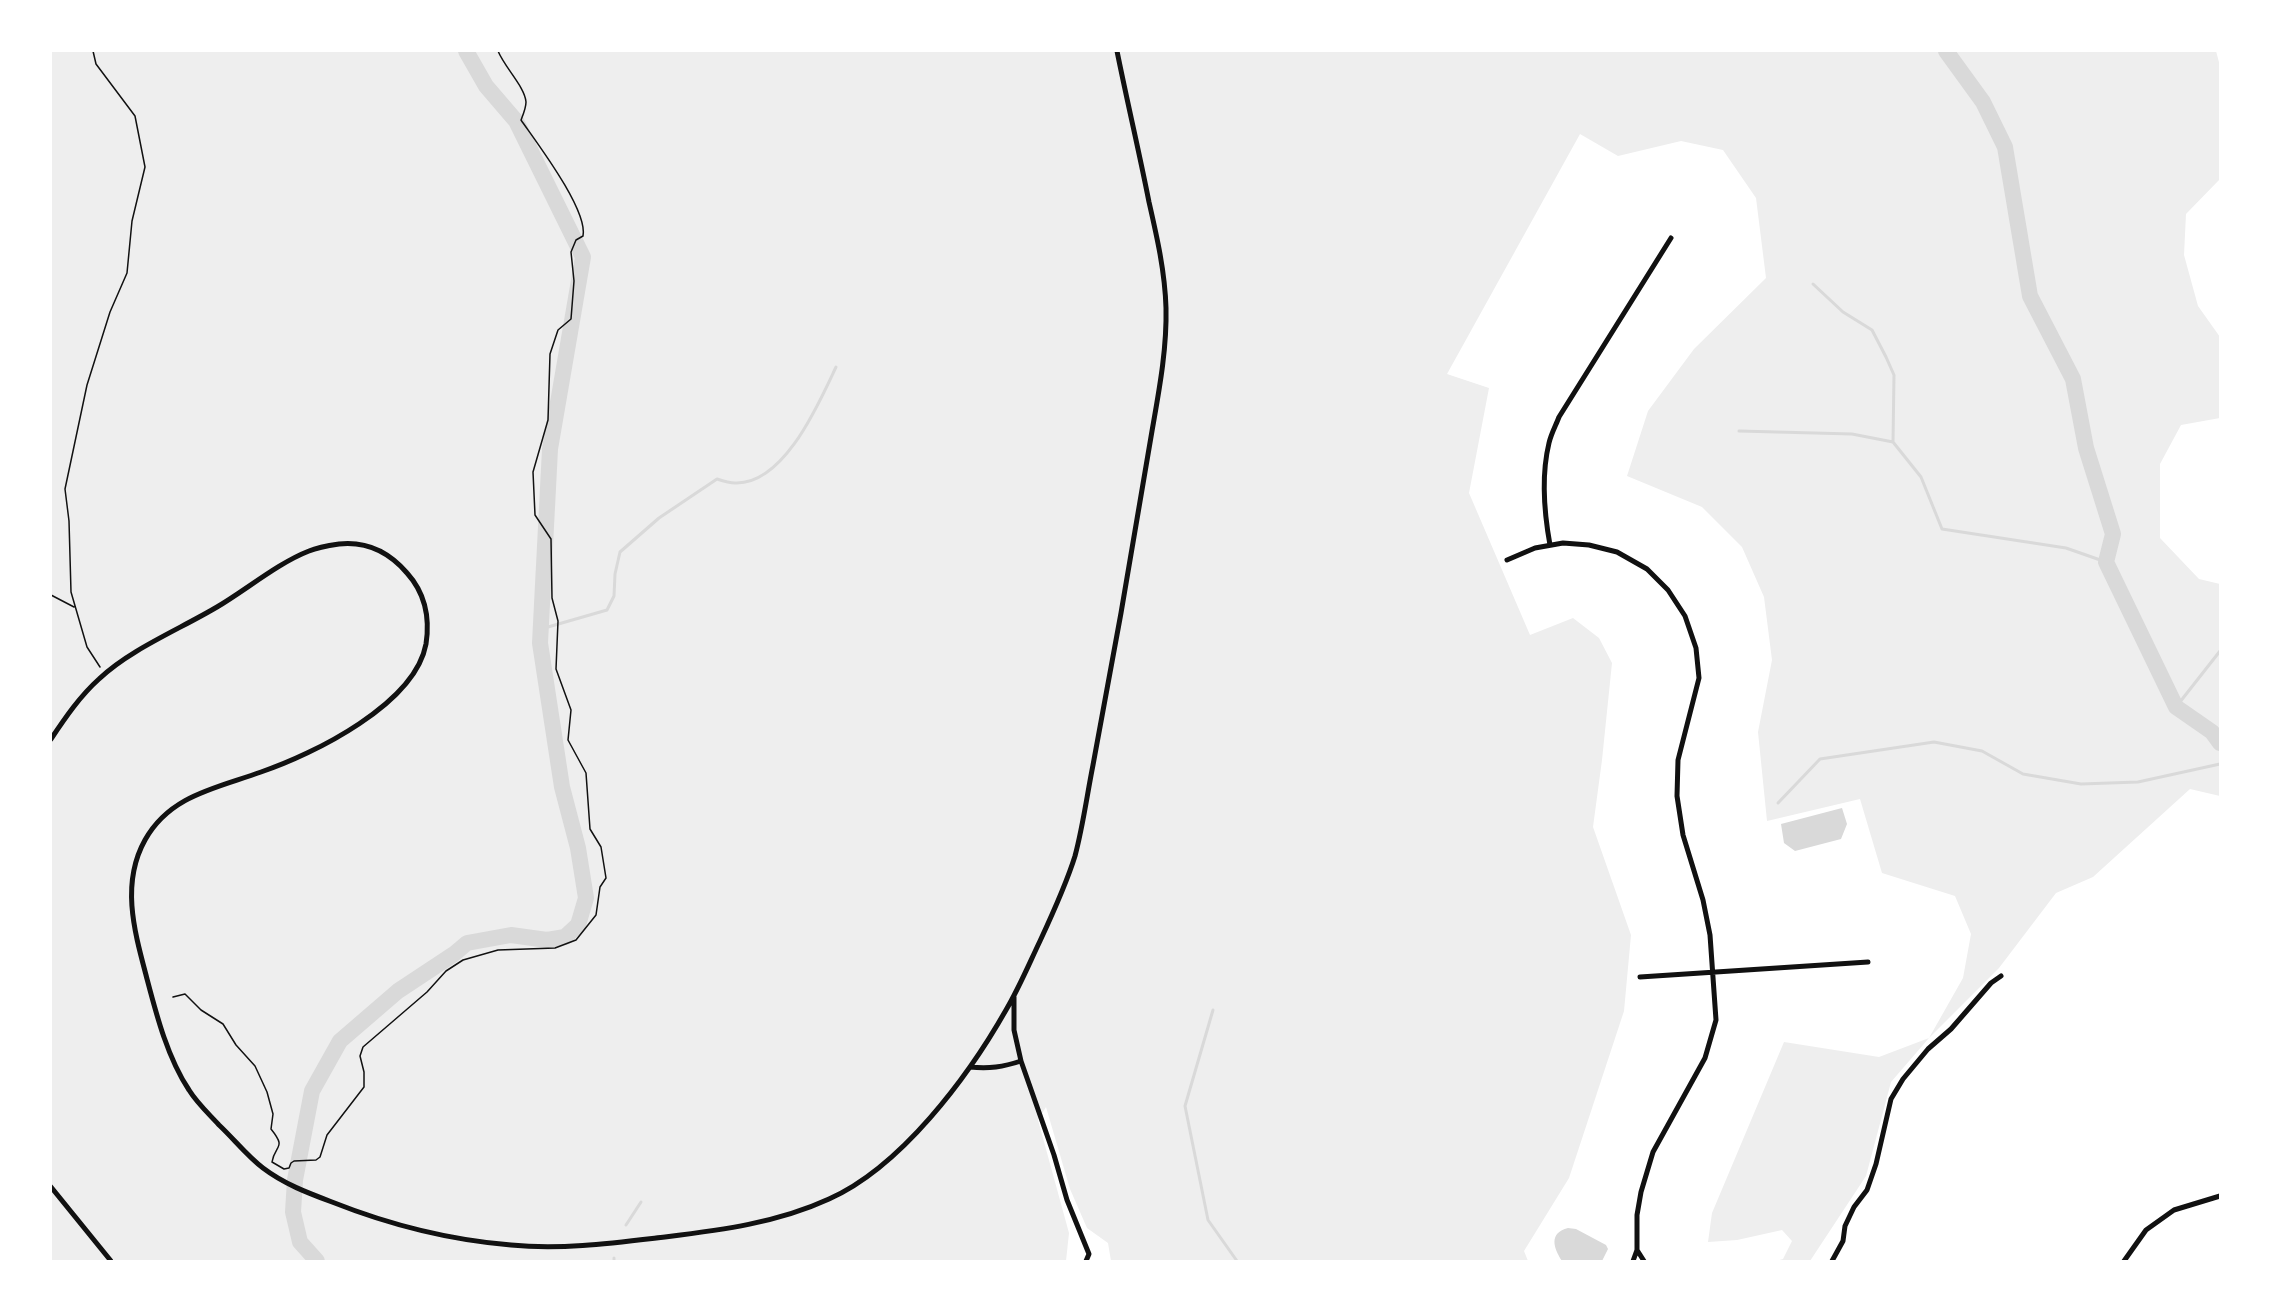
<!DOCTYPE html>
<style>
body{margin:0}
#map{position:relative;width:2271px;height:1312px;overflow:hidden;background:#fff;font-family:Figtree,sans-serif}
canvas{display:block}
.frame{position:absolute;inset:0;border:52px solid #fff;pointer-events:none}
</style>
<div id="map">
<canvas width="2271" height="1312"></canvas>
<div class="frame"></div>
</div>
<script>
const c = document.querySelector('canvas').getContext('2d');
c.lineJoin = 'round';
function fill(path, color) {
  c.fillStyle = color;
  c.fill(path, 'evenodd');
}
function stroke(path, color, width, dash) {
  c.strokeStyle = color;
  c.lineWidth = width;
  c.lineCap = dash ? 'butt' : 'round';
  c.setLineDash(dash || []);
  c.stroke(path);
}
fill(new Path2D(`
 M51,51h2165l4,15v113l-34,35 -2,41 14,51 22,31v81l-39,7 -21,39v74l39,41 21,5v212l-30,-7 -97,88 -37,16 -57,75 -70,70 -38,44 -25,94 -56,85h-34l7,-2 9,-18 -10,-11 -45,10 -29,2 4,-29 72,-171 95,15 50,-19 34,-60 8,-44 -16,-38 -73,-23 -22,-74 -93,22 -9,-89 14,-72 -8,-63 -22,-50 -40,-40 -75,-31 21,-65 46,-62 72,-71 -10,-80 -33,-48 -42,-9 -63,15 -38,-22 -133,240 42,14 -20,105 61,142 43,-17 26,20 13,25 -10,97 -9,67 38,108 -7,76 -55,167 -45,73 4,10h-417l-3,-18 -21,-15 -17,-39 -24,-82 -8,13 31,113 -3,28h-1015z`), '#eee');
fill(new Path2D(`
 M1842,808l5,16 -6,15 -46,12 -11,-8 -3,-19z
 M1568,1228l8,1 30,16 2,4 -6,12h-40c-9,-14 -13,-28 6,-33z`), '#d9d9d9');
stroke(new Path2D(`
 M1813,284l30,28 29,18 14,27 8,18 -1,67
 M1739,431l113,3 41,8 28,35 21,52 124,19 40,14
 M541,629l66,-19 7,-14 1,-22 5,-22 39,-34 58,-39c6,2 12,4 18,4 49,2 84,-80 101,-116
 M2176,707l44,-56
 M1778,803l42,-44 114,-17 48,9 41,23 58,10 57,-2 82,-18
 M1213,1010l-28,96 23,114 29,41
 M626,1225l15,-23
 M614,1261v-3`), '#d9d9d9', 3);
stroke(new Path2D(`
 M1946,51l37,51 22,45 25,149 43,83 13,69 27,86 -7,28 70,145 36,25 8,11
 M317,1261l-17,-19 -7,-30 2,-32 17,-89 28,-50 58,-50 56,-37 13,-11 44,-8 36,5 18,-3 13,-12 8,-27 -8,-50 -16,-61 -22,-144 10,-194 33,-192 -67,-136 -30,-35 -20,-35`), '#d9d9d9', 16);
stroke(new Path2D(`
 M93,51l3,13 39,52 10,51 -13,54 -5,52 -17,39 -23,73 -22,104 4,32 2,71 16,55 13,20
 M51,595l23,12
 M173,997l12,-3 16,16 22,14 13,21 19,21 12,26 6,22 -2,15c16,20 4,15 1,33l12,7 5,-1 2,-5 3,-2 22,-1 4,-3 7,-22 37,-48v-15l-4,-16 3,-9 64,-55 19,-21 17,-11 35,-10 57,-2 21,-8 20,-25 4,-28 6,-9 -5,-31 -11,-18 -4,-56 -18,-33 3,-30 -15,-41 2,-48 -6,-23 -1,-59 -16,-24 -2,-43 15,-52 2,-66 8,-24 13,-11 3,-38 -3,-29 5,-12 7,-4c5,-26 -46,-93 -62,-116 2,-5 5,-12 5,-18 -1,-15 -21,-34 -28,-51`), '#111', 1.5);
stroke(new Path2D(`
 M1550,545c-6,-33 -9,-69 -1,-102 2,-9 7,-18 10,-26l112,-179
 M1507,560l28,-12 28,-5 26,2 28,7 30,17 21,21 17,26 11,32 3,30 -21,82 -1,36 6,39 20,65 7,35 6,85 -11,38 -52,94 -12,40 -4,23v35l-4,11
 M51,739c14,-21 29,-43 48,-60 30,-29 81,-50 118,-72 29,-17 61,-44 92,-56 7,-3 23,-6 30,-7 28,-3 50,8 68,29 18,20 23,45 19,71 -11,60 -112,110 -165,128 -44,16 -91,23 -116,68 -24,43 -11,90 1,135 10,38 21,82 43,115 8,13 20,24 30,35 15,14 28,31 44,43 21,16 45,25 69,34 58,23 117,38 179,43 51,5 103,-2 154,-8 56,-7 112,-14 164,-38 72,-32 139,-122 177,-189 13,-22 23,-46 34,-69 13,-28 26,-56 35,-85 8,-30 12,-61 18,-91 9,-51 19,-101 28,-152 10,-61 21,-121 31,-182 7,-40 15,-82 14,-123 -1,-36 -9,-71 -17,-106 -10,-51 -22,-101 -32,-151
 M1640,977l228,-15
 M1014,997v33l7,31 33,94 13,45 22,54 -3,7
 M970,1067c19,2 33,0 51,-6
 M51,1187l60,74
 M1637,1250l7,11
 M1832,1261l11,-20 2,-15 9,-19 13,-17 9,-26 15,-65 12,-20 25,-30 23,-20 40,-46 10,-7
 M2124,1261l22,-31 28,-20 46,-14`), '#111', 5);
</script>
